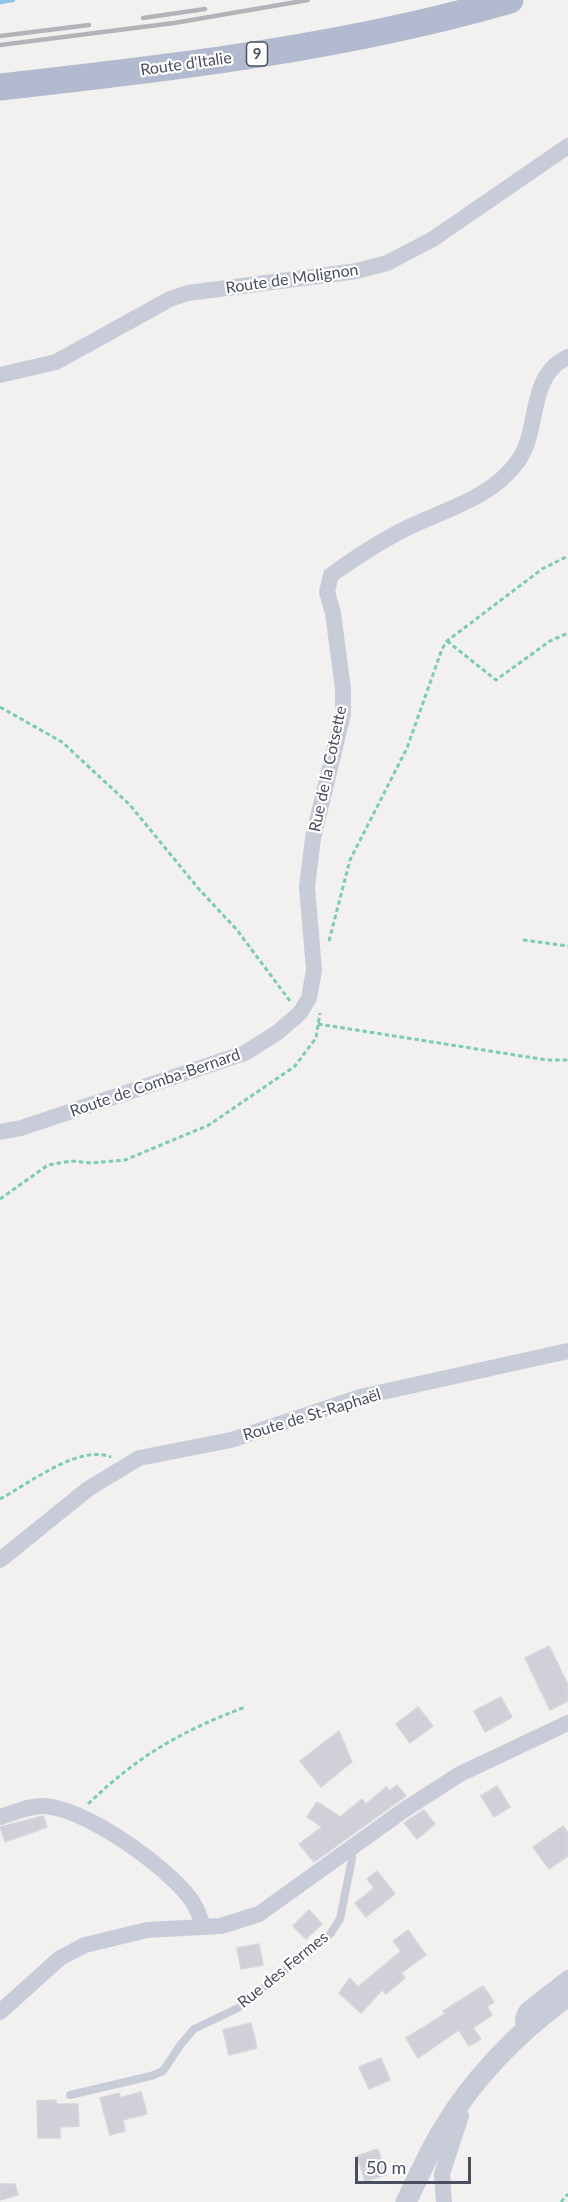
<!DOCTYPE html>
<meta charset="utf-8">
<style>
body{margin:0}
#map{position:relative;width:568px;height:2202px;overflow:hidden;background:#f3f1f0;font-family:Lato,sans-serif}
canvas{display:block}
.scale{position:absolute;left:355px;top:2157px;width:116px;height:27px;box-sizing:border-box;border:3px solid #494f5e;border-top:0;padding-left:8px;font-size:18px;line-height:21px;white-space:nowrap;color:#494f5e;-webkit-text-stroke:4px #fff;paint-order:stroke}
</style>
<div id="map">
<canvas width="568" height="2202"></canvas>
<div class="scale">50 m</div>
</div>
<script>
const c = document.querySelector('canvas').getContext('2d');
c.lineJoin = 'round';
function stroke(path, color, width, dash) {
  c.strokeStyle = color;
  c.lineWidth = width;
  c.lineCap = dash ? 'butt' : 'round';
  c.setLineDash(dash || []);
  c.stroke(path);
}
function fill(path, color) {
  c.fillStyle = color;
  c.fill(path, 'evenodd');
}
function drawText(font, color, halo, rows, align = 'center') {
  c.font = font + ' Lato,sans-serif';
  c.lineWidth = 4.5;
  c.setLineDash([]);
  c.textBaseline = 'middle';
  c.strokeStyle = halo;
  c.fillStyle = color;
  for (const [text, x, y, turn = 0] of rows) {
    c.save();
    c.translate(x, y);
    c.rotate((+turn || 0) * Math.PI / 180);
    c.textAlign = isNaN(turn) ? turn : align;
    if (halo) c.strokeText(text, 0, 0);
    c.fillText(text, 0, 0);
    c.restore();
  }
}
stroke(new Path2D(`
 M0,2l13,-2`), '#8fc4ea', 4.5);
const building = new Path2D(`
 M549,1646l19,39v16l-18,9 -25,-52z
 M501,1697l11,20 -27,15 -11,-21z
 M418,1707l15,19 -23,17 -14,-19z
 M339,1731l13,31 -31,25 -21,-26z
 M397,1785l9,11 -92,66 -15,-18 23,-17 -15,-10 10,-15 23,15 22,-18 4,5 20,-17 4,4z
 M497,1786l13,21 -16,10 -13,-21z
 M424,1810l11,14 -18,15 -13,-16z
 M43,1816l4,11 -42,15 -5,-15z
 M563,1826l5,7v23l-19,13 -16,-22z
 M377,1871l18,23 -29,23 -11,-14 19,-15 -7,-9z
 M309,1910l13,14 -16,15 -13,-13z
 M408,1930l18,25 -25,18 4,5 -19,16 -4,-4 -21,23 -22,-20 11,-15 8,9 43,-36 -8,-10z
 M259,1944l4,21 -22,4 -4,-21z
 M483,1986l11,16 -7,5 5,8 -19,13 8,11 -12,7 -10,-16 -41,28 -12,-20 39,-24 -2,-3z
 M251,2023l6,25 -28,7 -6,-25z
 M381,2058l9,22 -21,9 -10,-22z
 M141,2092l6,22 -24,6 2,11 -15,4 -10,-37 19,-5 1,5z
 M56,2100v4h22l1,22 -19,1v11h-22l-1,-37z
 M378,2149l8,26 -21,6 -8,-25z
 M0,2184h15l3,11 -18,5z`);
fill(building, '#d0d1d8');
stroke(building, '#d5d5dc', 1.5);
stroke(new Path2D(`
 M447,641l49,39 54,-39 18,-8
 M0,707l62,35 68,63 68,83 39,42 53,71
 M523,940l45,6
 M329,941l21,-81 57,-112 35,-99 5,-8 95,-72 26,-13
 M318,1024l229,36h21
 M0,1199l48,-34 23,-4 20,2 34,-3 84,-35 86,-59 21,-28 4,-25
 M0,1499c30,-16 79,-55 111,-42
 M88,1804c51,-49 92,-72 157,-97
 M561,2202l7,-8`), '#79ccb5', 3, [4.5, 3]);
stroke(new Path2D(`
 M70,2095l81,-19 12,-5 18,-27 13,-15 44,-21 93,-75 9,-14 12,-60 -1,-10`), '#c7ccd8', 8);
stroke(new Path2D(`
 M0,375l56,-13 114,-63 18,-6 169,-22 30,-8 46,-24 135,-93
 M0,1132l21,-4 224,-75 33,-21 22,-19 9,-15 5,-28 -7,-83 6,-49 30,-124v-25l-10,-76 -6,-21 4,-17c24,-17 48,-33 74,-46 40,-20 86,-30 113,-68 23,-31 8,-85 50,-104
 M0,1560l88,-71 51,-31 92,-18 129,-43 208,-46
 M0,1817c14,-4 30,-12 44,-11 42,3 120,58 146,92 7,9 10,18 13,29
 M0,2012l60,-54 25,-13 62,-15 74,-4 38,-12 145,-104 56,-36 108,-51
 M528,2029c-7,-7 -6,-11 -1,-19l41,-32
 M444,2202l-2,-28 19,-58 -5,-8`), '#c7ccd8', 16);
stroke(new Path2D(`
 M406,2202c12,-24 22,-48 36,-71 30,-52 77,-100 126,-135`), '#c7ccd8', 21);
stroke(new Path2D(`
 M0,87c171,-19 344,-39 510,-87`), '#b1bace', 27);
stroke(new Path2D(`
 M143,18l62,-9
 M0,36l89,-11
 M0,45l174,-22 134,-23`), '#b3b4ba', 4.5);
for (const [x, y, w] of [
 [257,54,21]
]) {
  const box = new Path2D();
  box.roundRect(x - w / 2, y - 12, w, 24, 4.5);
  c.fillStyle = '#fff';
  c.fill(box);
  stroke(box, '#494f5e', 1.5);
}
drawText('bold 15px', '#494f5e', null, [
 ["9",257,54]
]);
drawText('16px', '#494f5e', '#fff', [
 ["Route d'Italie",186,64,-8],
 ["Route de Molignon",292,279,-8],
 ["Rue de la Cotsette",328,769,-78],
 ["Route de Comba-Bernard",155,1083,-19],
 ["Route de St-Raphaël",312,1415,-17],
 ["Rue des Fermes",283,1970,-39]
]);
</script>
